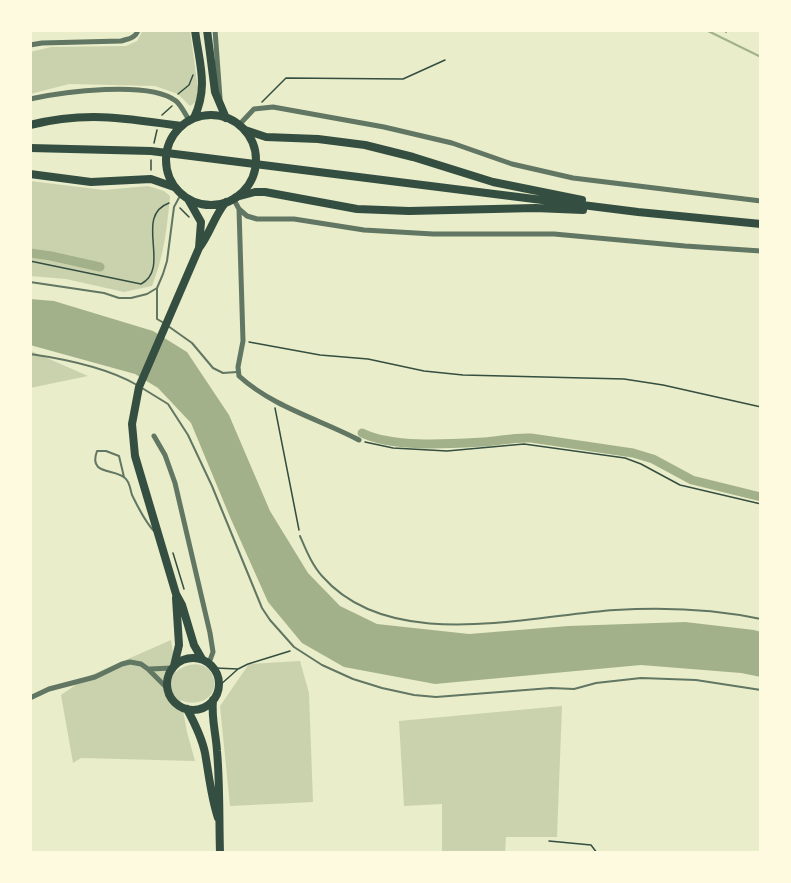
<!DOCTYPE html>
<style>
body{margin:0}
#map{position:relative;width:791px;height:883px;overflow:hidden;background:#e9edc9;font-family:Barlow,sans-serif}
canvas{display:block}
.frame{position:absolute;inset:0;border:32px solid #fefae0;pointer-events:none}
</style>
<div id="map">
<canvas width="791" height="883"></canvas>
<div class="frame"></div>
</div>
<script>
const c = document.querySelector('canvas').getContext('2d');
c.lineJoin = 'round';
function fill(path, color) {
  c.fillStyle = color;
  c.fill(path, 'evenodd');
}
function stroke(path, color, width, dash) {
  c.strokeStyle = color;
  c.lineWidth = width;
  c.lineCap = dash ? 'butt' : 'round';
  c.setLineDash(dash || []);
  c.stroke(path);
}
fill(new Path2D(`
 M143,30h47l8,59 -2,13 -6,4 -12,-12 -23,-8 -86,-2 -39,10v-42l21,-5 75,-1 11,-5z
 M30,181l74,9 44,-4 16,5 6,5c-3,32 -6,60 -18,90l-28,6 -58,-13 -36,-3z
 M30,336l3,1 -2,14 57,25 -58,12z
 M171,640l5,32c12,-11 34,-12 38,8 3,20 -19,27 -33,20l6,32 8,29 -114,-3 -8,5 -12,-68 26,-18z
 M300,661l9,32 4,109 -83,4 -10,-100 29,-42z
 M562,706l-5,131h-51l-1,16h-63v-49l-38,2 -5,-85z`), '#cad2ad');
fill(new Path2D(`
 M30,299l24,2 99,30 34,21 42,63 41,96 38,62 32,33 37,18 92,10 99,-8 117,-4 69,8 7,2v45l-20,-4 -100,-8 -206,19 -91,-17 -42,-24 -34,-41 -38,-85 -39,-94 -33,-35 -23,-14 -105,-29z`), '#a3b18a');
stroke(new Path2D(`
 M706,30l55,27`), '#a3b18a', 2);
stroke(new Path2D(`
 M30,253l21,3 49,11
 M362,433c31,15 87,11 122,9 16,-1 30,-5 47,-4l102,15 20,6 39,21 69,17`), '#a3b18a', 9);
stroke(new Path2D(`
 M726,32v-2
 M178,94l11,-9 4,-10
 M262,102l24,-24 117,1 42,-19
 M162,115l10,-9
 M154,143l3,-13
 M151,160v10
 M180,208l9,9
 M30,261l111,23c31,-16 -8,-68 28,-81
 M249,342l71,13 48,4 56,12 39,4 161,4 39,6 98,22
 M275,408l24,122
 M365,442l28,6 54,3 77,-7 101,14 16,6 39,21 81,19
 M173,553l11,36
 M215,668l23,1
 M219,686l19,-17 10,-5 42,-13
 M549,841l42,4 6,8`), '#344e41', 1.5);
stroke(new Path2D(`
 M30,282l74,11 15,5h12l16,-4 10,-6 6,-14 4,-13 7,-54 7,-13
 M157,288v31l7,4
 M168,326l24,17 21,25 10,5 14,-1
 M30,354c35,5 76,13 107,31
 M142,388l26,16 20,31 24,51 50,122 8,12 24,27 28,18 31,14 29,9 32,7 22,2 115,-9 23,1 22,-6 45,-5 55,2 65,10
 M124,477l-5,-21 -13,-5h-9c-9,25 18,17 28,27 5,4 5,11 7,17 6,12 13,27 22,36
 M300,536c6,14 12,29 22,40 68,78 204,40 293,34 48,-3 99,-1 146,9`), '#617663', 2);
stroke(new Path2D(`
 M215,30l5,68
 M30,45l12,-2 79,-2c7,-2 15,-3 17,-11
 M30,99c32,-7 119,-19 146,2 5,4 9,13 13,19
 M239,125l15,-16 19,-2 111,20 68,16 60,21 61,14 188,23
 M233,198l6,11 4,132 -5,26 1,9c34,31 80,43 120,64
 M239,209l8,7 10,3h37l70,11 69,4h121l131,12 76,5
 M154,436l11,19 10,28 35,150 3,19 -4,11
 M150,669l22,-1
 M30,698l19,-9 46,-12 27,-13 8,-2 11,2 7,5 20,20`), '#617663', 5);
stroke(new Path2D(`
 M207,30l8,62 11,26
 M166 160a45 45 0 1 1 90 0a45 45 0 1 1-90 0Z
 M194,118c15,-32 5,-55 1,-88
 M188,199l13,23 -2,26
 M167 684a26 26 0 1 1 52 0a26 26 0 1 1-52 0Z
 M202,659l-8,-14 -12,-40 -6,-11 -41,-138 -3,-32 7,-37 60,-139c11,-14 15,-32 27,-46
 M174,666l5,-21 -3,-47
 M213,700c-2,17 3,34 4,51 3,34 2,68 3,102
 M187,709c7,13 15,29 18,44 4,22 6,44 13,65`), '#344e41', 8);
stroke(new Path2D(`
 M30,125c55,-14 96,-7 151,1
 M245,130l21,7 52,2 47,6 48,12 80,25 89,18
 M30,148l121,3 487,61 123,12
 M30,174l61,8 60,-3 23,8
 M236,197l19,-5h10l92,17 52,2 126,-3 48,2`), '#344e41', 8);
</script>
